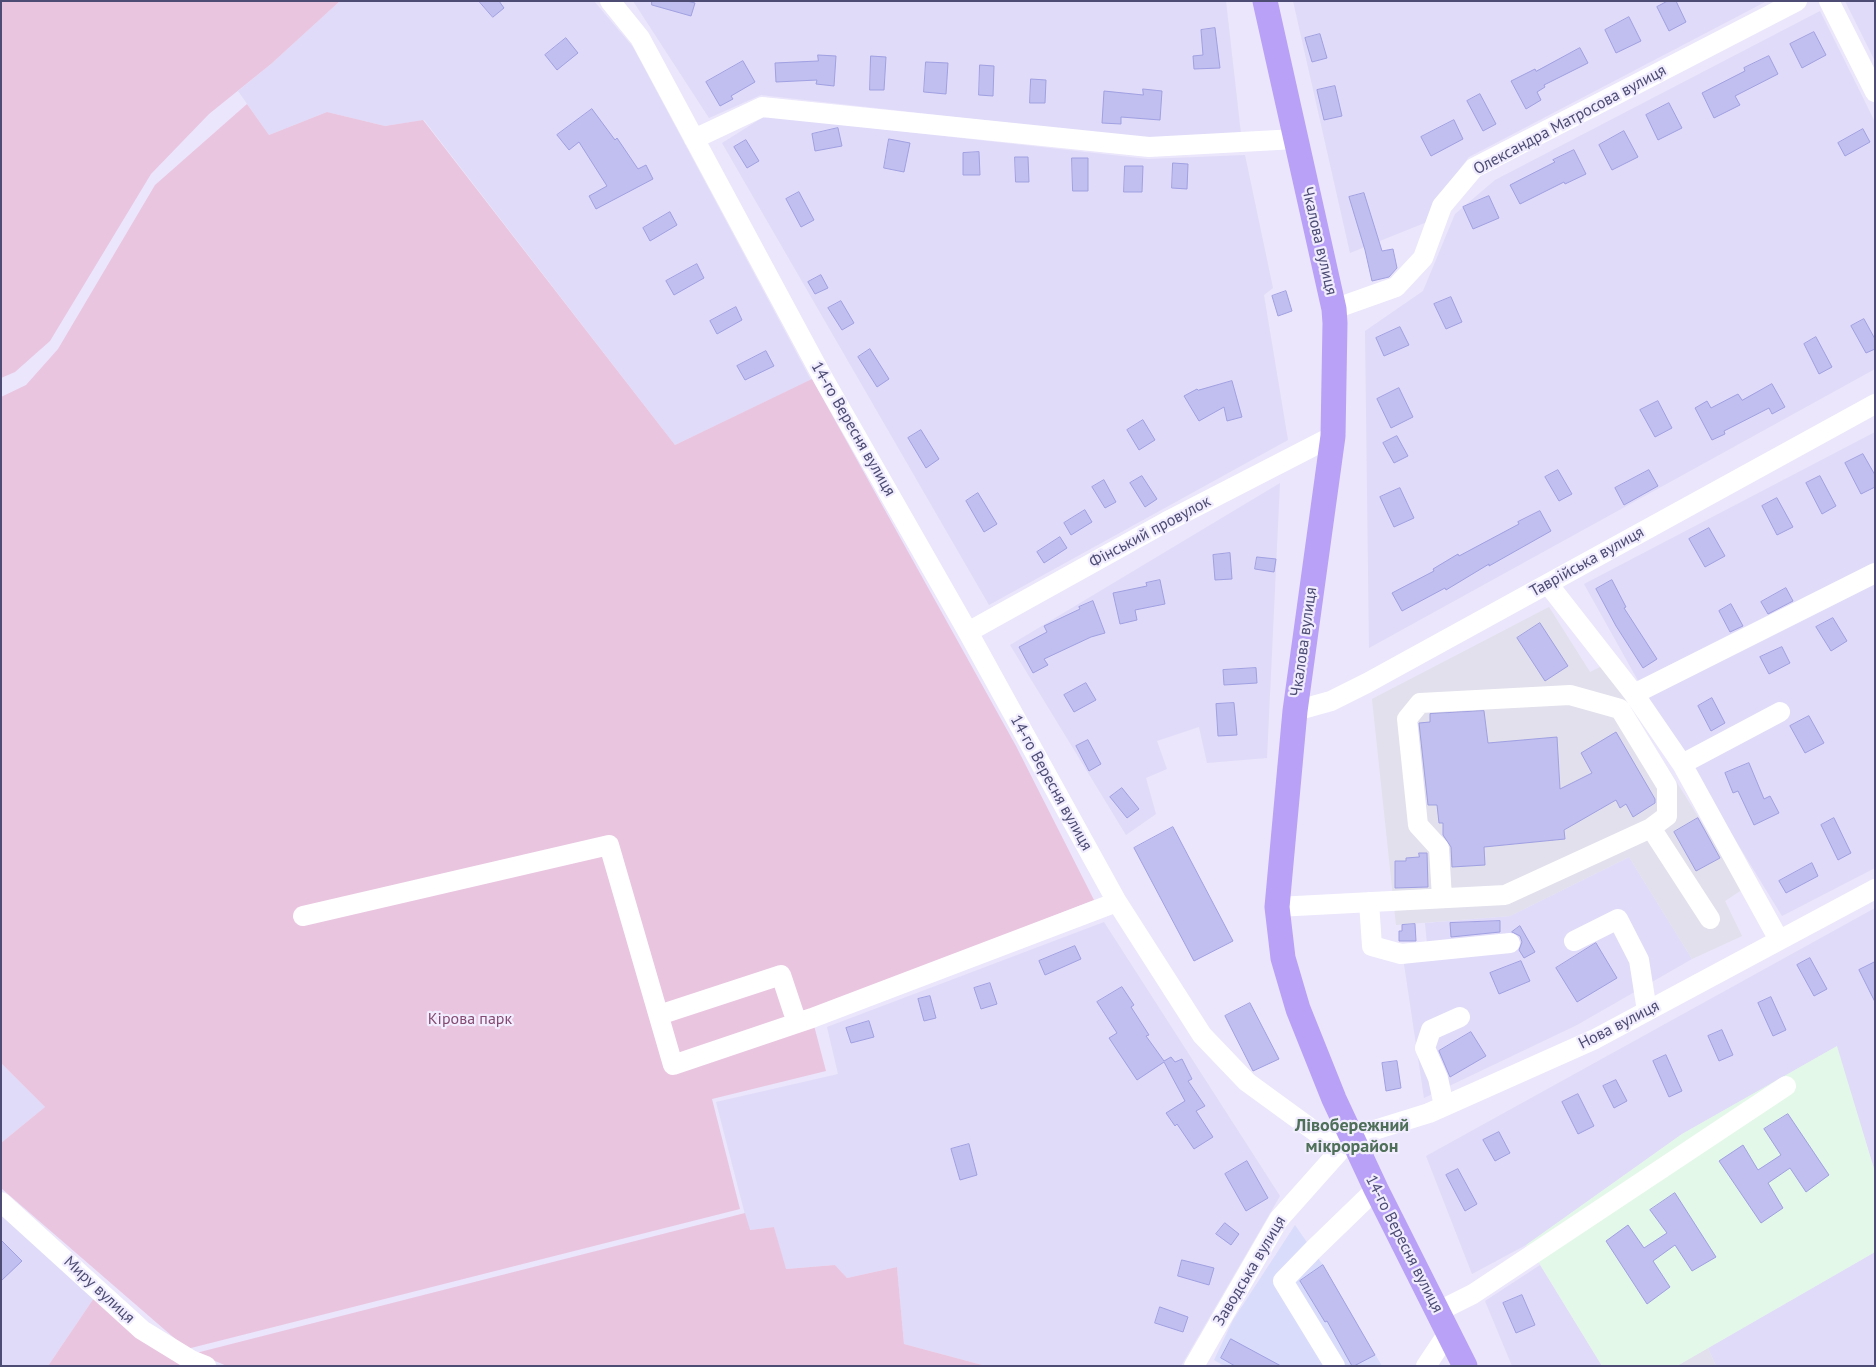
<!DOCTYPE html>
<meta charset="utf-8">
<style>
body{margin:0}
#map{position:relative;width:1876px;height:1367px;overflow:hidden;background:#ebe6fb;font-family:"PT Sans",sans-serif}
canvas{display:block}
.frame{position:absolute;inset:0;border:2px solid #4c4c74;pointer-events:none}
</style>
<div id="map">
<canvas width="1876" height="1367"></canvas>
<div class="frame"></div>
</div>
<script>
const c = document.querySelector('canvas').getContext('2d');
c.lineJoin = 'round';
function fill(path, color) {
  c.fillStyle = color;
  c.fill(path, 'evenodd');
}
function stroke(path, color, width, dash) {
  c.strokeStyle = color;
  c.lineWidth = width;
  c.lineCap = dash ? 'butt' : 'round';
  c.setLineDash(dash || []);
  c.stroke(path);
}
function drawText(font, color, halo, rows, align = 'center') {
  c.font = font + ' "PT Sans",sans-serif';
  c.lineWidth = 4.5;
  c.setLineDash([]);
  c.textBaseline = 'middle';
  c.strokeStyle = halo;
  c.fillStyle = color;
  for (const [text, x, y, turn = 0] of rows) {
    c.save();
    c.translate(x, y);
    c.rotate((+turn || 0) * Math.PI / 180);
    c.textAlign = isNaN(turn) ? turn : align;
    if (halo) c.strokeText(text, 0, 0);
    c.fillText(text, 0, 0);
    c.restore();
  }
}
fill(new Path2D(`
 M340,1h254l39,46 178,333 -136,65 -251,-325 -39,6 -58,-14 -58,23 -31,-44 33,-27z
 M633,1h593l15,133 -91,5 -389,-44 -52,23z
 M1293,1h474l-298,156 -30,39 -12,26 -77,31z
 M1845,1h30v60z
 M1820,11l55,111v247l-506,279 -4,-317 58,-40 32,-77 40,-34z
 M765,116l383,43 97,-4 28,133 -9,7 24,145 -299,165 -267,-462z
 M1875,432v136l-234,118 -57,-102z
 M1280,483l-13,275 -60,5 -8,-36 -42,14 10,28 -21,9 10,36 -30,21 -116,-190z
 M1875,583v285l-93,48 -134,-218z
 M1629,857l63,102 -115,66 -153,73 -20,-134 24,-10 -3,-31 85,-7z
 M1875,908v264l-39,-125 -154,87 -156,111 -54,29 -46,-118z
 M1104,922l176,274 -99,170h-195l-82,-22 -7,-77 -50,11 -12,-13 -50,4 -11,-42 -25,3 -33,-128 122,-28 -11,-47z
 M1,1063l44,44 -44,36z
 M1,1209l93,89 -46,68h-47z
 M1875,1252v114h-159l-8,-18z
 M1540,1265l62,101h-90l-27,-65z`), '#e0dbf8');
fill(new Path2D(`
 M1295,1225l28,40 59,101h-158l-10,-6 19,-40z`), '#dadcfb');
fill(new Path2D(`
 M1549,607l41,65 14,-7 139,224 -18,12 17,35 -50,23 -63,-102 -119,59 -114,9 -24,-226z
 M1708,1348l8,18h-39z`), '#e1e0ec');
fill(new Path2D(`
 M1837,1046l38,126v80l-198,114h-75l-69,-113 -7,-8 156,-111z`), '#e3f8e8');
fill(new Path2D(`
 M1,1h339l-69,63 -62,50 -58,60 -101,167 -35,31 -14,6z
 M247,104l22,31 58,-23 58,14 38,-6 252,325 137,-66 204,367 78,154 -262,103 -20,15 14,53 -114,28 28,110 -553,140 -186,-161v-45l44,-36 -44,-44v-666l25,-12 32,-36 97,-164z
 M745,1213l5,17 24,-3 12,42 49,-4 12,13 50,-11 7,77 82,22h-759l-31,-13z
 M94,1298l94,68h-140z`), '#e9c5e0');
const building = new Path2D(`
 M479,1h20l5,7 -11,9z
 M652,1h35l8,2 -4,13 -39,-11z
 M1668,1h8l10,21 -17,9 -12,-24z
 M1629,17l12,24 -25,12 -11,-23z
 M1215,28l5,40 -26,1 -1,-13 10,-1 -2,-25z
 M1814,32l12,23 -24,13 -12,-24z
 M1320,34l7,24 -15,4 -7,-24z
 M566,38l12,15 -21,17 -12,-15z
 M1580,48l8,15 -44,22 1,2 -8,5 4,8 -15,9 -15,-28 24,-12 1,2z
 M818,55l18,1 -2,30 -18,-2 1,-4 -41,2 -1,-19 43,-2z
 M871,56l15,1 -2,33h-14z
 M1769,56l9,18 -43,22 5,9 -26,13 -12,-25 43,-22 -1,-3z
 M743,61l12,21 -24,14 2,3 -13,7 -14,-24z
 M926,62l22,1 -2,31 -22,-2z
 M980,65l14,1 -1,30 -14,-1z
 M1031,79l15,1 -1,23h-15z
 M1335,86l7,30 -18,4 -7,-30z
 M1143,89l19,2 -2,29 -39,-3v7l-19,-1 2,-32 39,4z
 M1480,94l16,30 -13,7 -16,-30z
 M1669,103l13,25 -24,12 -12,-25z
 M592,109l23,31 2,-2 21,31 8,-4 7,14 -57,30 -7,-13 18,-10 -28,-44 -10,8 -12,-15z
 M1454,120l9,19 -32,17 -10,-19z
 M838,128l4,18 -27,5 -3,-17z
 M1863,129l7,13 -25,14 -7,-13z
 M1624,131l14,26 -26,13 -13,-25z
 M889,139l21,4 -6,29 -20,-4z
 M746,140l13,21 -12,7 -13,-21z
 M1574,150l12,24 -21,10 -1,-2 -44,22 -10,-19 45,-23 -2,-2z
 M979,152l1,23h-17v-22z
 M1015,157h13l1,25h-13z
 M1072,158h16v33h-15z
 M1173,163l15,1 -1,25 -15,-1z
 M1125,166h18l-1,26h-18z
 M799,192l15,28 -13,7 -15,-28z
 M1364,193l18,58 11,-2 4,19 -8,9 -17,4 -7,-31 -16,-53z
 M1489,196l10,22 -26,11 -10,-22z
 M670,212l7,13 -27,16 -7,-13z
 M697,264l7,14 -30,17 -8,-14z
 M821,275l7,13 -13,6 -7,-12z
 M1286,291l6,20 -14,5 -6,-20z
 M1451,297l11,25 -16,7 -12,-25z
 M841,301l13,22 -12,7 -14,-22z
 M736,307l6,13 -25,14 -7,-13z
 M1864,319l11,20v10l-9,4 -15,-27z
 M1400,327l9,18 -25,11 -8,-18z
 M1816,337l16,30 -13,7 -15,-30z
 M870,349l19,30 -12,8 -19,-30z
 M766,351l8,15 -29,14 -8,-14z
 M1232,381l10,36 -15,4 -3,-14 -25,14 -15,-25 13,-7 1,1z
 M1772,384l13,23 -13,7 -3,-6 -45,23 1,3 -13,6 -17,-32 12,-7 4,7 27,-14 4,6z
 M1399,388l14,29 -22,11 -14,-29z
 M1658,401l14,27 -17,9 -15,-27z
 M1143,420l12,20 -16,10 -12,-20z
 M921,430l18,29 -13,9 -18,-30z
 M1397,436l11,20 -14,7 -11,-20z
 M1863,454l12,21v12l-14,7 -16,-31z
 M1558,470l14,24 -13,7 -14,-24z
 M1649,470l9,16 -34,19 -9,-17z
 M1142,476l15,23 -12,8 -15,-24z
 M1820,476l16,30 -14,8 -16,-31z
 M1104,480l12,22 -11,6 -13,-21z
 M1400,488l14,30 -20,9 -14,-30z
 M978,493l19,31 -13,8 -18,-31z
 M1777,498l16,29 -16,8 -15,-29z
 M1085,510l7,12 -21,13 -7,-12z
 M1540,511l11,20 -62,35v-2l-43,26 -1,-2 -43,23 -10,-18 42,-22 -1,-2 25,-15 1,2 60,-32 -1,-2z
 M1709,528l16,28 -20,11 -16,-28z
 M1060,537l7,11 -23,15 -7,-11z
 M1230,553l2,26 -17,1 -2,-25z
 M1257,557l19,2 -2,13 -19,-3z
 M1160,580l5,24 -30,6 2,10 -17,4 -7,-31 34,-7 -1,-3z
 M1612,580l14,27 -2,1 33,51 -14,9 -27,-42 -20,-37z
 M1786,588l7,13 -25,13 -7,-12z
 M1093,601l12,32 -14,4 -47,22 4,6 -15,8 -14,-26 28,-15 -3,-6 36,-17 -1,-2z
 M1731,604l12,22 -13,6 -11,-21z
 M1833,618l14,23 -16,10 -15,-24z
 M1540,623l28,43 -23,15 -28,-43z
 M1782,647l8,16 -21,11 -9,-17z
 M1256,668l1,15 -33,2 -1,-15z
 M1086,683l10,17 -22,12 -10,-17z
 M1712,698l13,25 -14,8 -13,-25z
 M1234,703l3,32 -19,1 -2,-32z
 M1484,711l4,32 69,-6 3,52 32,-16 -11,-20 35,-21 39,67v4l-22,14 -7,-13 -6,4 -4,-8 -52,30 1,9 -81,8 1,18 -33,2 -1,-20 -8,-12v-12h-4l-2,-18h-9l-9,-82 11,-1v-8z
 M1809,716l15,27 -19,10 -15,-27z
 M1088,740l13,24 -12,7 -13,-25z
 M1749,763l15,36 6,-3 9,17 -25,12 -16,-34 -5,2 -8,-20z
 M1122,788l17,21 -12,9 -17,-21z
 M1698,818l22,40 -24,13 -22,-39z
 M1834,818l17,35 -13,7 -17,-35z
 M1173,827l60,114 -39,20 -60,-113z
 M1419,853h8l1,34 -33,1v-27h11v-3l13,-1z
 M1812,863l6,13 -32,17 -7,-12z
 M1500,921v11l-49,5 -1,-14z
 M1415,924l1,17h-17v-10h3v-6z
 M1520,926l15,26 -11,6 -5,-8 3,-8 -2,-6 -8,-4z
 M1596,943l21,35 -40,24 -21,-34z
 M1075,946l6,13 -36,16 -6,-14z
 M1810,958l17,31 -13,7 -17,-31z
 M1521,961l9,20 -31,13 -9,-21z
 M1875,962v40l-16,-32z
 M990,983l7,21 -16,5 -7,-21z
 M1122,987l12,18 -3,2 18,28 -3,1 18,25 7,-4 4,5 7,-3 10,20 -4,2 17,25 -9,5 17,26 -19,12 -17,-25 -2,2 -9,-13 19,-12 -21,-39 -27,18 -28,-42 8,-5 -20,-31z
 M930,996l6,22 -12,3 -6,-22z
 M1771,997l15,33 -13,6 -15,-33z
 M1250,1003l29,56 -26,12 -28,-55z
 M869,1021l5,16 -23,6 -5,-15z
 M1722,1030l11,25 -14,6 -11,-25z
 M1471,1032l15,24 -36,21 -11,-26z
 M1666,1055l16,36 -13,6 -16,-36z
 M1397,1061l4,27 -15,3 -4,-28z
 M1616,1080l11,21 -13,7 -11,-22z
 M1578,1094l16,32 -16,8 -16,-32z
 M1788,1114l41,61 -23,17 -16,-24 -22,15 15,25 -22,15 -42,-62 24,-16 15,25 23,-15 -17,-26z
 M1499,1132l11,21 -15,8 -12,-21z
 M969,1144l8,31 -17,5 -9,-31z
 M1247,1161l21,37 -22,13 -21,-37z
 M1458,1169l19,35 -12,7 -19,-36z
 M1675,1193l41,64 -24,14 -17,-26 -22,16 17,26 -23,17 -41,-63 22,-16 16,23 23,-15 -17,-23z
 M1225,1223l14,11 -8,11 -15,-11z
 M1,1240l21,21 -21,20z
 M1182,1260l32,8 -5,17 -31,-9z
 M1323,1265l52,90 -21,11h-2l-25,-45 -2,1 -25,-41z
 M1522,1295l13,30 -19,8 -13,-30z
 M1160,1307l28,10 -5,15 -28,-9z
 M1231,1339l50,27h-46l-14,-8z`);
fill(building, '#c0bff0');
stroke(building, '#a1a0e2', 1);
stroke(new Path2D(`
 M610,1l30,37 183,340 145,254 149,270 85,133 45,47 70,51 35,4 77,-24 166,-74 280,-150
 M1829,1l46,91
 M694,139l68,-32 387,40 147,-8
 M1334,309l62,-22 27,-29 19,-52 32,-38 323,-167
 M1548,584l86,110 48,70 97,176
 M968,632l198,-110 167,-86
 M1634,694l241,-121
 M1295,711l36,-10 36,-18 508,-279
 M1682,764l98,-52
 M1651,828l59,91
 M1369,902l3,44 29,8 109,-11
 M1277,907l228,-12 146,-67 16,-12v-30l-47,-77 -50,-14 -150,8 -13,16 11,106 21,23 3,50
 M303,916l306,-71 64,220 139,-47 305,-116
 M1574,941l44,-22 21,41 8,51
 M659,1015l122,-40 16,48
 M1444,1106l-6,-28 -13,-30 6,-18 29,-13
 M1,1202l141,128 49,30 15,6
 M1439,1311l34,-17 313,-208
 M1194,1366l85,-147 73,-82
 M1335,1366l-52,-85 30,-31 63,-61
 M1426,1366l22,-33`), '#fff', 20);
stroke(new Path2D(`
 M1265,1l69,308 1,14 -2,113 -38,275 -18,196 6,51 15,51 36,90 42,90 89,177`), '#b8a1f7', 25);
drawText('16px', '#4c4c74', '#f1ecfe', [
 ["Олександра Матросова вулиця",1570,120,-28],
 ["Чкалова вулиця",1319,241,77],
 ["14-го Вересня вулиця",853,429,60],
 ["Фінський провулок",1150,532,-28],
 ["Таврійська вулиця",1587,562,-29],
 ["Чкалова вулиця",1304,642,-82],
 ["14-го Вересня вулиця",1051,783,61],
 ["Нова вулиця",1619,1025,-27],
 ["14-го Вересня вулиця",1404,1244,63],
 ["Заводська вулиця",1250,1271,-59],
 ["Миру вулиця",99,1290,43]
]);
drawText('16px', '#854a71', '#f1ecfe', [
 ["Кірова парк",470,1019]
]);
drawText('bold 18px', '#4e6f58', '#f1ecfe', [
 ["Лівобережний",1352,1126],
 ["мікрорайон",1352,1147]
]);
</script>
